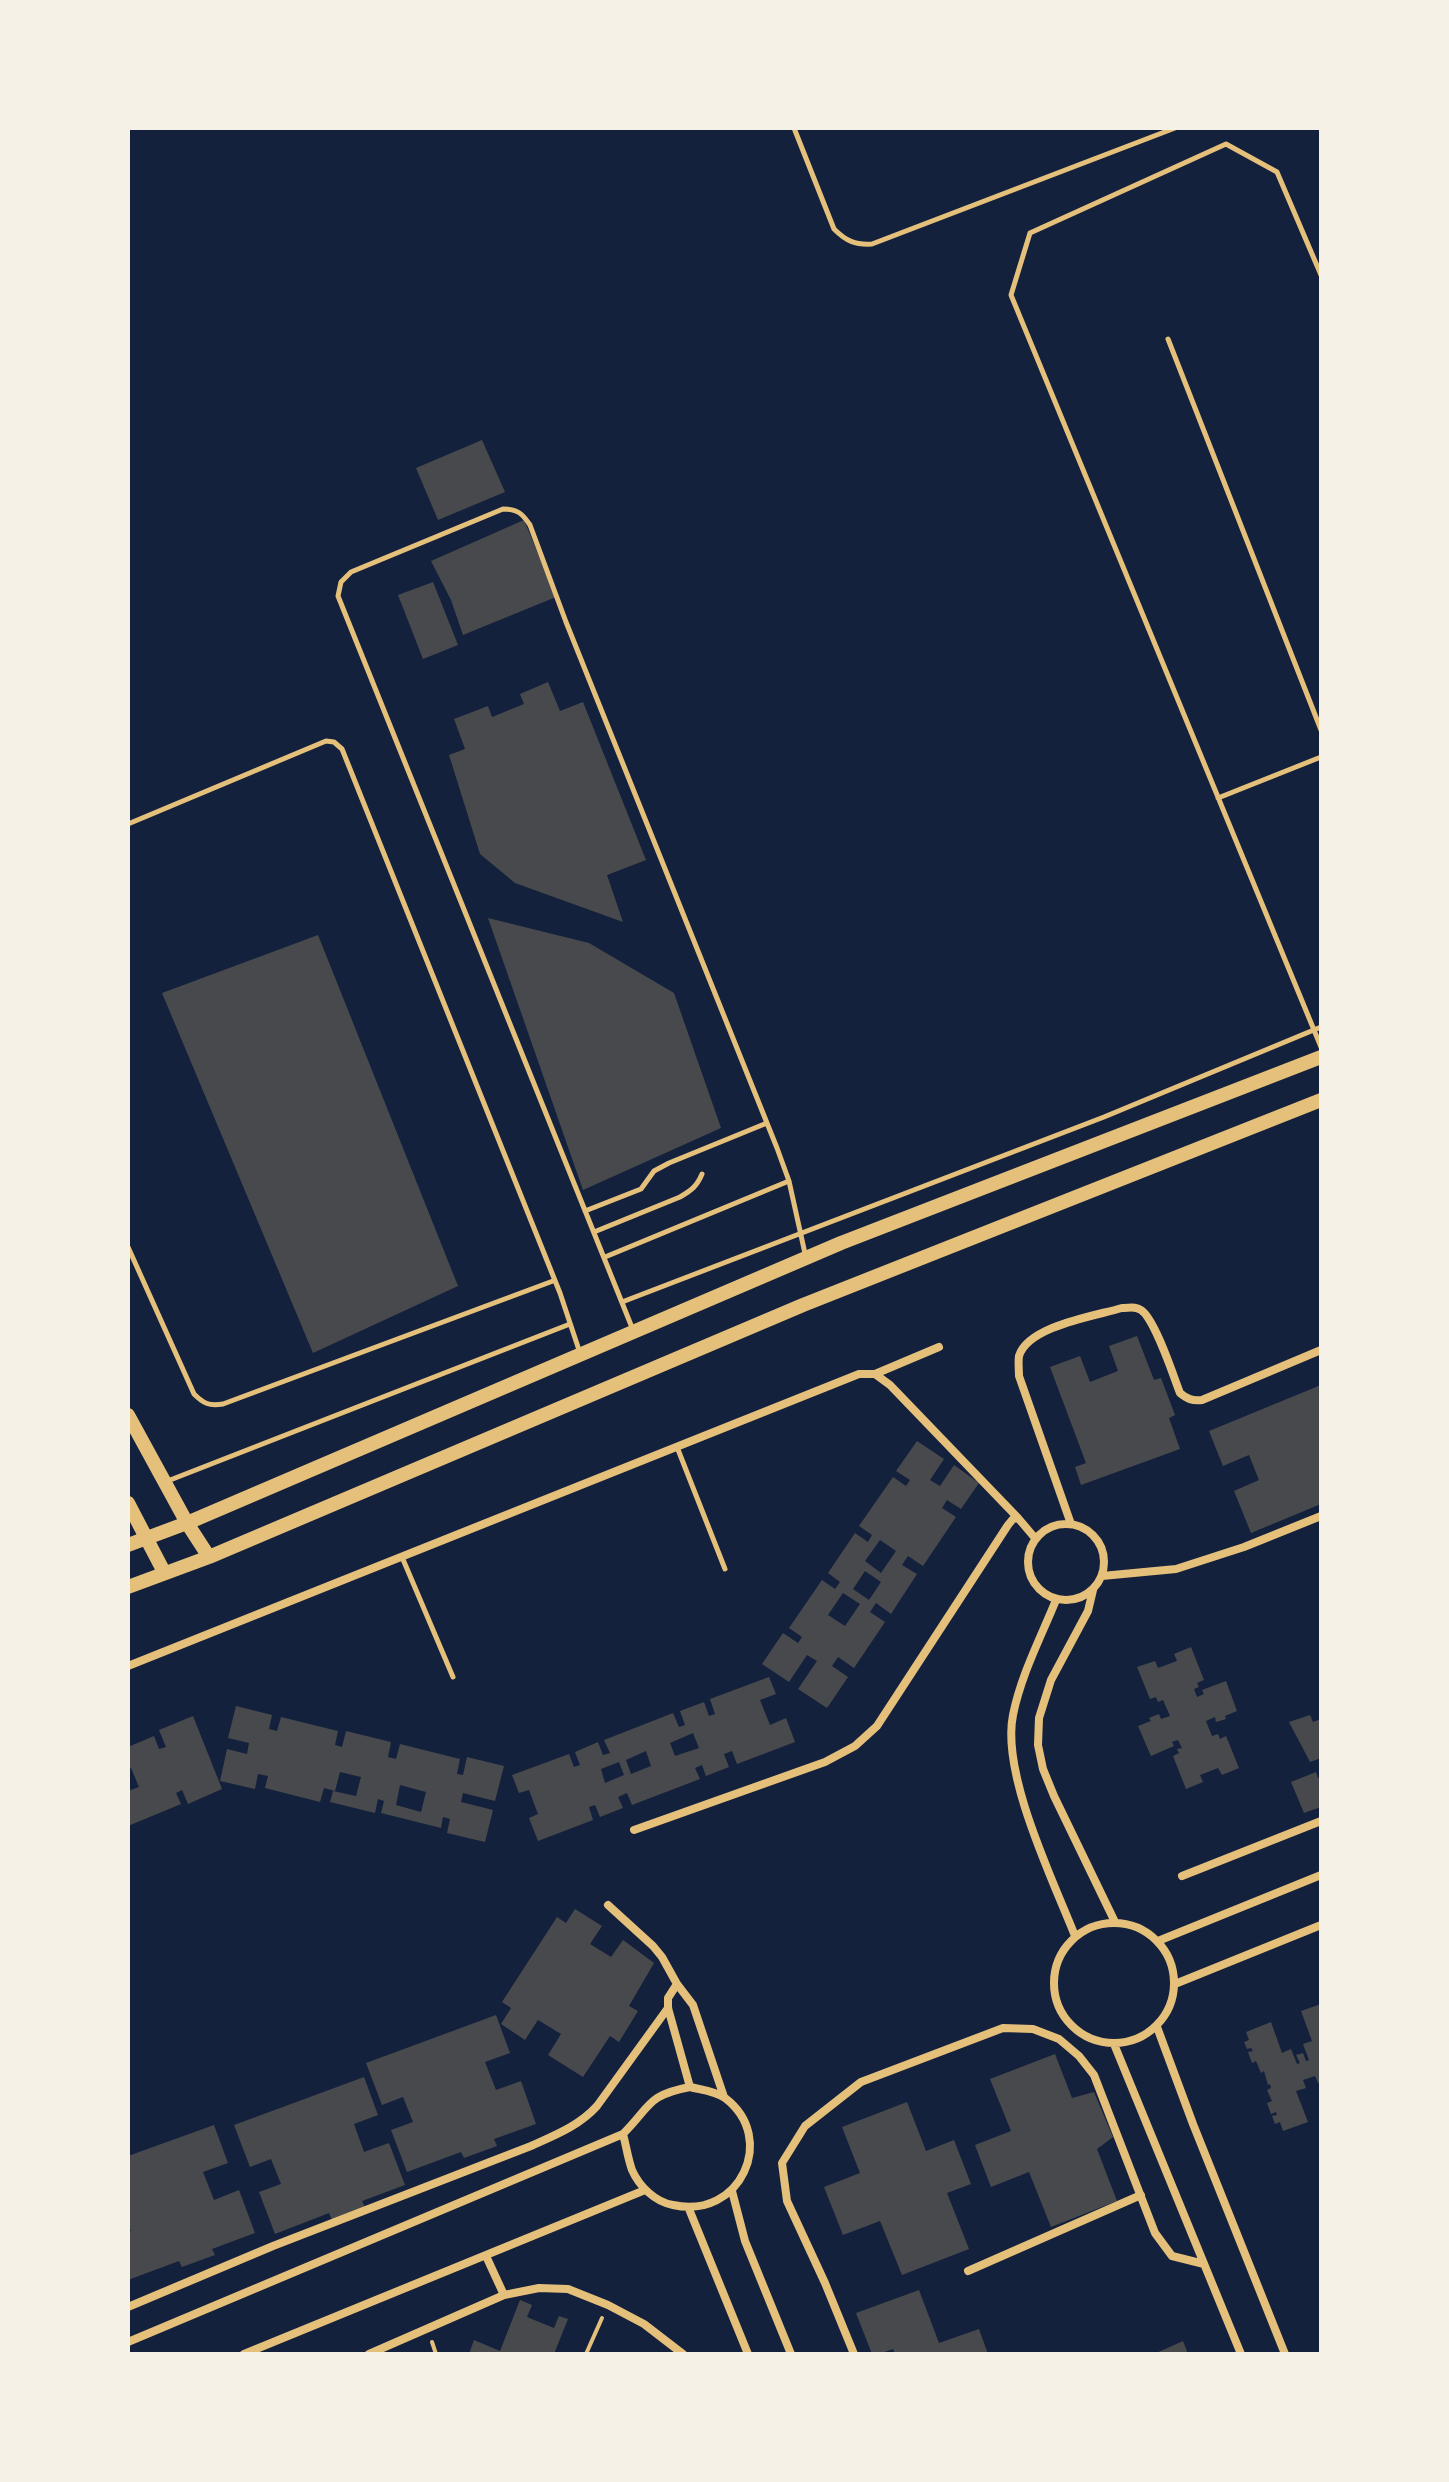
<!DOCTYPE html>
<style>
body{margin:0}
#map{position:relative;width:1449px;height:2482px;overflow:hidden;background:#14213d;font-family:"DejaVu Sans",sans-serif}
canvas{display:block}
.frame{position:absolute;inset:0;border:130px solid #f6f1e7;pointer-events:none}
</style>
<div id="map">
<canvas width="1449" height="2482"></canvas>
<div class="frame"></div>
</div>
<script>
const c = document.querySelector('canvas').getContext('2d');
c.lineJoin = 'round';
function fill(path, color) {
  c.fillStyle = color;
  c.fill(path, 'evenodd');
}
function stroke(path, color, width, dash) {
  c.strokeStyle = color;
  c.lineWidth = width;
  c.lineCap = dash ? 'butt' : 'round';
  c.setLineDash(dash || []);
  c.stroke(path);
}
fill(new Path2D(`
 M482,440l23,52 -67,28 -22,-52z
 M524,520l32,77 -93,38 -12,-35 -20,-39z
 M433,582l25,63 -35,14 -25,-64z
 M548,682l12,29 23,-9 63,158 -39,15 16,47 -108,-39 -35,-29 -31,-99 16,-6 -11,-30 34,-13 4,11 32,-13 -4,-10z
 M488,918l101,25 85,50 47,135 -138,62z
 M318,935l140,351 -145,67 -151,-360z
 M1137,1336l17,44 7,-2 14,37 -6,3 11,31 -99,36 -6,-18 11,-4 -36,-96 30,-11 10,26 28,-11 -9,-25z
 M1321,1385v119l-70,29 -17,-42 25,-11 -10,-25 -26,11 -14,-35z
 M917,1441l27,18 -14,21 10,6 14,-21 25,18 -18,26 -14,-9 -5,8 14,9 -33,49 -15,-10 -6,9 15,9 -26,40 -15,-11 -6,9 15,10 -31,46 -16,-11 -6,9 16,11 -21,31 -29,-19 19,-28 -10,-6 -18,27 -27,-18 21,-31 15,10 4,-6 -13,-9 33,-48 13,9 5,-7 -12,-9 27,-40 13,9 4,-7 -13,-9 34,-49 13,9 4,-6 -14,-9zM880,1540l16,11 -15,22 -16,-12zM865,1571l16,11 -12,18 -16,-11zM843,1593l17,11 -15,22 -17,-11z
 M1191,1647l13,33 -7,3 2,4 -5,2 3,8 7,-3 -2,-4 24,-9 11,30 -12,5 1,3 -10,3 -1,-5 -9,4 6,15 6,-2 2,5 6,-3 13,32 -17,7 -4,-7 -18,7 3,7 -17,7 -13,-33 6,-3 -2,-4 5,-1 -4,-8 -6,2 2,4 -23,10 -13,-30 13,-5 -2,-3 10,-4 2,5 9,-3 -7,-16 -5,2 -2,-5 -6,2 -13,-32 18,-6 3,7 19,-7 -3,-7z
 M769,1677l7,17 -16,6 10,25 16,-7 9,24 -58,22 -5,-13 -8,3 5,13 -23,9 -4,-11 -7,3 5,11 -68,26 -5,-12 -9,4 5,11 -23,9 -5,-12 -6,2 4,13 -55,21 -9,-23 9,-4 -9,-24 -10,3 -7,-18 57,-21 5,13 6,-2 -5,-13 23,-10 5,13 7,-2 -6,-13 69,-27 6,14 6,-2 -5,-14 24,-9 5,14 6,-2 -5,-15zM693,1733l6,15 -24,8 -5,-13zM646,1751l5,15 -20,8 -5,-14zM619,1762l5,13 -19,8 -4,-14z
 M236,1706l36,9 -3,14 8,2 4,-14 57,14 -3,14 7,2 4,-16 45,11 -3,15 8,2 4,-15 60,15 -3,15 6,1 4,-18 37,9 -9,35 -32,-8 -2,9 32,8 -8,32 -38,-9 3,-14 -7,-2 -2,11 -60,-15 3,-12 -6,-2 -3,14 -45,-11 3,-11 23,5 5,-19 -21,-5 -5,19 -11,-3 -4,14 -55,-14 3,-12 -10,-2 -3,15 -35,-8 7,-32 20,5 2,-11 -21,-5zM400,1785l26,7 -5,20 -25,-7z
 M1310,1715l3,7 8,-3v39l-11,4 -21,-40z
 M193,1716l29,73 -34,15 -6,-14 -6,3 5,11 -53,22v-35l11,-4 -8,-19 -3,1v-22l26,-11 5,13 7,-2 -7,-17z
 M1316,1772l2,6 3,-2v31l-17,6 -13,-31z
 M575,1909l27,17 -12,18 21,13 12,-17 31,23 -25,43 9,5 -19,31 -9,-6 -27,41 -35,-22 13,-21 -23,-14 -13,20 -24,-16 10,-16 -9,-6 55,-85 9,6z
 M1321,2004v78l-3,1 -3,-7 -12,4 3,8 -10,3 12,31 -25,9 -3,-9 -5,2 -3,-8 5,-1 -1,-3 -5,2 -4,-11 5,-2 -5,-11 4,-2 -1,-4 -2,1 -4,-14 -3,2 -5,-12 -4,2 -4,-11 5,-1 -2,-3 -4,1 -3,-7 5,-2 -3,-8 25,-10 11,31 9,-4 6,15 3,-1 -4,-8 7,-2 3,8 3,-1 -6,-16 9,-3 -11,-30z
 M496,2015l14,38 -25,9 11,28 25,-9 15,43 -42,15 3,7 -33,12 -3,-6 -54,20 -16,-42 22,-8 -10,-25 -21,8 -16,-42z
 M1055,2054l17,44 22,-6 19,45 -16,12 20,52 -66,26 -22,-55 -38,15 -16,-42 36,-14 -21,-52z
 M364,2077l14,38 -24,9 10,28 25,-9 16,42 -43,16 3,6 -33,13 -3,-7 -54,21 -16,-42 22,-8 -10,-25 -21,8 -16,-42z
 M907,2102l19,49 28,-11 17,44 -24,9 22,56 -67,26 -22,-54 -37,14 -19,-48 36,-14 -18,-46z
 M214,2125l14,38 -25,9 11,28 25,-10 16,43 -43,16 3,6 -33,12 -3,-6 -51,19v-48l3,-1 -3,-7v-68z
 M919,2290l20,53 40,-14 9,25h-93l-2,-5 -14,5h-7l-16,-41z
 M520,2300l12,5 -5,12 27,11 5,-12 9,3 -14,35h-85l5,-14 26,11z
 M1183,2341l5,13h-34z`), '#48494c');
stroke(new Path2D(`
 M432,2342l4,12
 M586,2354l16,-36`), '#e5c07b', 4);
stroke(new Path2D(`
 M794,128l40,101c12,12 21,16 38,15l303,-116
 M1321,275l-44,-103 -51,-28 -196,89 -19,62 310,752
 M1168,339l153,391
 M1218,798l103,-41
 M128,824l198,-83 8,1 8,7 218,544 20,60
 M585,1211l56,-22 13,-18 15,-8 98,-40
 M594,1232l86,-35c12,-7 17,-11 22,-23
 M128,1247l66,147c10,10 15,12 29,10l330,-123
 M605,1257l184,-76
 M622,1302l482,-185 217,-90
 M633,1330l-295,-734 3,-14 10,-10 152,-63c14,0 19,4 27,16l36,97 211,526 12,33 17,77
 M677,1447l48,122
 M165,1482l405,-158
 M402,1557l51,120`), '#e5c07b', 5);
stroke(new Path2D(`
 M875,1374l64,-27
 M1028 1562a38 38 0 1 1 76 0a38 38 0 1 1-76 0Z
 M1071,1524l-52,-148c0,-6 -1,-14 0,-20 9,-30 76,-40 103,-48 8,0 13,-2 19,2 14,9 32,65 39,83 7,6 12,8 22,7l119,-50
 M1102,1576l74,-7 68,-22 77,-31
 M1093,1590l-5,21 -37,69 -12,38 -1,27 5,24 11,27 61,126
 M1056,1600c-15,37 -35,75 -43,115 -12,59 40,165 62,221
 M128,1666l731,-292h16l15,11 128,133
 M634,1830l191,-68 30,-16 22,-20 131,-201 5,-6 5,-1 17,20
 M1182,1876l139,-55
 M608,1905l45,41 9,11 15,27 16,21 31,92
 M1054 1983a60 60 0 1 1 120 0a60 60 0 1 1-120 0Z
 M1158,1941l163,-66
 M677,1984l-9,14v10l22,79
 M1175,1984l146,-59
 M1157,2027l36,97 92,230
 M1114,2044l127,310
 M690,2087c12,3 25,4 35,11 53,40 15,122 -52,107 -18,-3 -34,-19 -41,-35 -4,-11 -6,-25 -9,-36 28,-28 24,-39 67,-47z
 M732,2191l13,50 46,113
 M689,2209l59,145
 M486,2256l18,39
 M968,2271l173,-76
 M128,2307l145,-61 258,-100c24,-11 48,-20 66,-40l71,-98
 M128,2342l495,-208
 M244,2354l401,-164
 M369,2354l135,-59 35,-7 29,1 40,16 36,19 39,30
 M854,2354l-29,-71 -38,-82 -5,-38 23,-37 56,-44 142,-54 30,1 26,10 20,17 15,19 61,158 17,23 32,8`), '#e5c07b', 8);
stroke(new Path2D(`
 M128,1415l59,108 22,34
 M128,1503l36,69
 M128,1545l59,-22 654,-280 480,-186
 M128,1587l81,-30 594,-252 518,-205`), '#e5c07b', 14);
</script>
